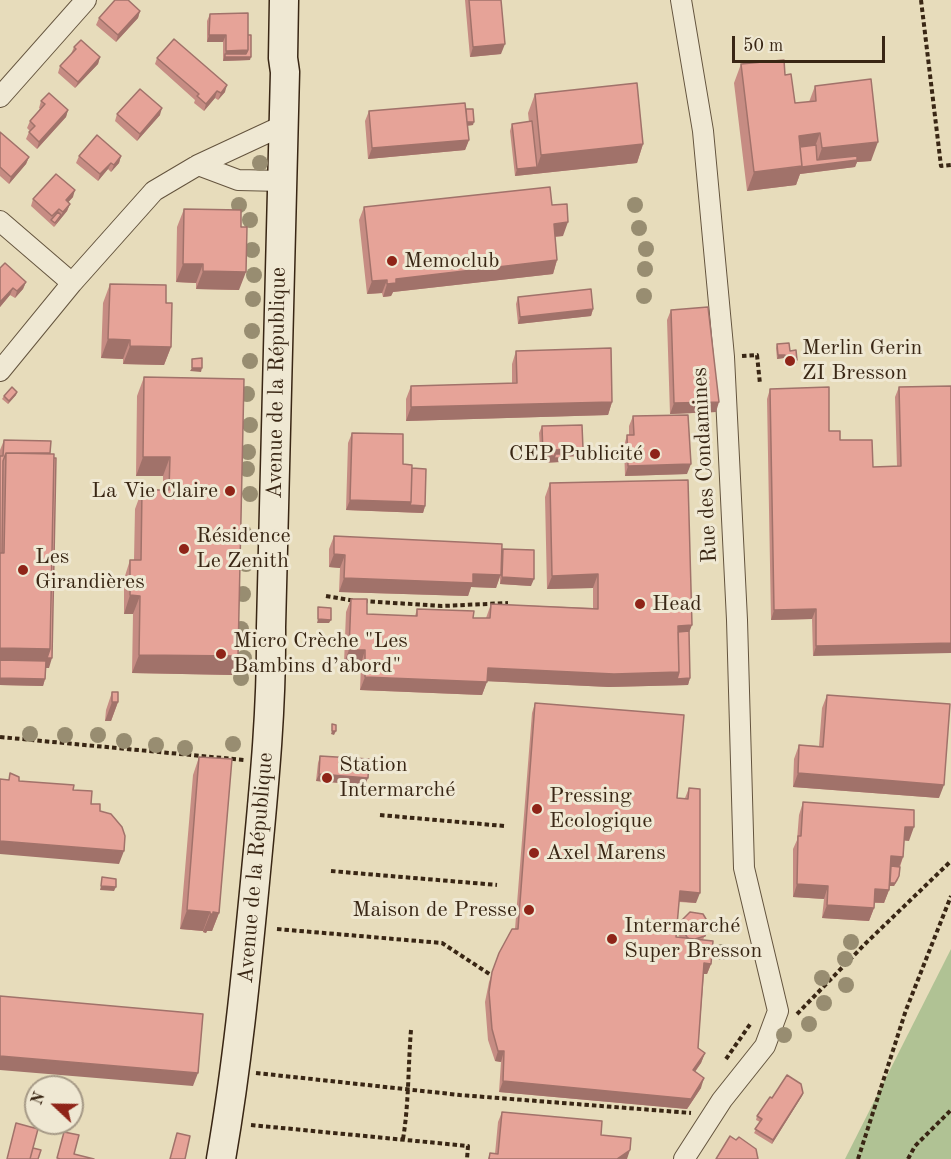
<!DOCTYPE html>
<meta charset="utf-8">
<style>
body{margin:0}
#map{position:relative;width:951px;height:1159px;overflow:hidden;background:#e7dcbb;font-family:"Old Standard TT",serif}
canvas{display:block}
.north{position:absolute;left:24px;top:1075px;width:60px;height:60px;box-sizing:border-box;background:#efe8d3;border:2px solid #a69a87;border-radius:50%;rotate:292deg;font-size:16px;font-weight:700;line-height:24px;text-align:center;color:#392614}
.north::after{content:'';display:block;margin:auto;width:21px;height:27px;background:#8f2418;clip-path:polygon(50% 0,100% 100%,50% 72%,0 100%)}
.scale{position:absolute;left:732px;top:36px;width:153px;height:27px;box-sizing:border-box;border:3px solid #392614;border-top:0;padding-left:8px;font-size:18px;line-height:21px;white-space:nowrap;color:#392614;-webkit-text-stroke:4px #efe8d3;paint-order:stroke}
</style>
<div id="map">
<canvas width="951" height="1159"></canvas>
<div class="north">N</div>
<div class="scale">50 m</div>
</div>
<script>
const c = document.querySelector('canvas').getContext('2d');
c.lineJoin = 'round';
function fill(path, color) {
  c.fillStyle = color;
  c.fill(path, 'evenodd');
}
function stroke(path, color, width, dash) {
  c.strokeStyle = color;
  c.lineWidth = width;
  c.lineCap = dash ? 'butt' : 'round';
  c.setLineDash(dash || []);
  c.stroke(path);
}
function drawText(font, color, halo, rows, align = 'center') {
  c.font = font + ' "Old Standard TT",serif';
  c.lineWidth = 6;
  c.setLineDash([]);
  c.textBaseline = 'middle';
  c.strokeStyle = halo;
  c.fillStyle = color;
  for (const [text, x, y, turn = 0] of rows) {
    c.save();
    c.translate(x, y);
    c.rotate((+turn || 0) * Math.PI / 180);
    c.textAlign = isNaN(turn) ? turn : align;
    if (halo) c.strokeText(text, 0, 0);
    c.fillText(text, 0, 0);
    c.restore();
  }
}
fill(new Path2D(`
 M951,949v210h-106z`), '#b0c294');
const street = new Path2D(`
 M681,0l22,131 21,226 13,263 7,248 34,143 -13,35 -43,54 -38,59
 M0,97l86,-97
 M198,165l40,15 44,1
 M0,221l72,62
 M0,371l72,-88 82,-92 44,-26 86,-40`);
const secondary = new Path2D(`
 M221,1159c16,-92 25,-184 34,-277 8,-85 17,-170 16,-255l14,-555 -2,-14 1,-58`);
stroke(street, '#64543e', 22);
stroke(secondary, '#392614', 31);
stroke(new Path2D(`
 M921,0l20,166 10,-1
 M742,356l15,-1 3,29
 M326,596l29,5
 M363,601l79,5 66,-3
 M0,737l244,23
 M380,815l124,11
 M331,871l166,14
 M277,929l165,14 52,34
 M797,1014l69,-71 85,-82
 M726,1059l25,-36
 M256,1073l204,22 231,18
 M251,1125l217,21 -1,13
 M403,1139c6,-36 5,-73 8,-109
 M858,1159l48,-149 45,-114
 M908,1159l7,-13 36,-36`), '#392614', 4, [4.5, 3]);
stroke(street, '#efe8d3', 20);
stroke(secondary, '#efe8d3', 28);
c.fillStyle = '#988d71';
for (const [x, y] of [
 [260,163],
 [239,205],
 [635,205],
 [250,220],
 [639,228],
 [646,249],
 [252,250],
 [645,269],
 [254,275],
 [644,296],
 [253,299],
 [252,331],
 [250,361],
 [247,394],
 [250,425],
 [248,452],
 [247,469],
 [250,494],
 [244,533],
 [246,564],
 [243,594],
 [241,629],
 [244,658],
 [241,678],
 [30,734],
 [65,735],
 [98,735],
 [124,741],
 [233,744],
 [156,745],
 [185,748],
 [851,942],
 [722,952],
 [845,959],
 [822,978],
 [846,985],
 [824,1003],
 [809,1024],
 [784,1035]
]) {
  c.beginPath();
  c.arc(x, y, 8, 0, 2 * Math.PI);
  c.fill();
}
fill(new Path2D(`
 M465,0h36v54l-31,3z
 M140,11l-2,7 -22,24 -20,-17 3,-7z
 M210,14l38,21 2,25 -27,1v-19h-16v-21z
 M74,47l26,10 -2,7 -23,24 -17,-15 2,-7 11,-12z
 M157,58l68,34 -7,8 -3,-2 -11,13 -10,-8 1,-3 -40,-36z
 M741,64l44,11 10,28 14,-1 6,-16 56,75 -14,1 -2,5 -55,7 -4,11 -49,6 -13,-108z
 M535,94l108,50 -6,19 -122,13 -5,-45 2,-7 17,-2 -1,-9z
 M41,101l27,9 -2,7 -29,32 -11,-10 3,-7 1,-1 -3,-3 3,-7 10,-12 -1,-1z
 M466,109l7,16 -6,1 2,14 -4,10 -97,9 -3,-38 4,-10z
 M117,114l43,1 -23,26 -22,-20z
 M0,132l29,25 -3,7 -17,20 -9,-8z
 M79,156h42l-2,7 -8,9 -3,-3 -10,12 -22,-18z
 M73,197l-5,5 2,2 -3,7 -13,16 -23,-21 2,-7z
 M552,205l11,31 -8,1 2,23 -4,14 -160,18 -2,4 -8,1 -1,-4 -15,1 -8,-74 5,-13z
 M184,209l55,81 -43,-1v-6l-20,-1 1,-55z
 M0,268l26,14 -3,7 -8,9 -5,-3 -10,12z
 M110,284l56,16 5,47 -7,18 -41,-1v-5l-22,-1 2,-55z
 M518,297l75,12 -2,7 -73,8 -2,-20z
 M671,310l45,102 -46,2 -3,-94z
 M777,344l13,7 7,9 -1,4 -11,1 -1,-7 -7,1 -1,-11z
 M516,351l96,51 -4,13 -202,6v-22l5,-13 101,-3v-19z
 M144,377l100,2 -12,296 -100,-2 1,-59h-9v-35l6,-19h4l1,-51 7,-19h21v-14h-27l1,-80z
 M951,386l-138,270 -1,-37 -41,1 -4,-221 3,-10 59,42 44,36 24,-1 -2,-69 4,-10z
 M17,392l-1,3 -8,9 -6,-5 2,-3z
 M633,416l54,58 -62,2 -1,-30 3,-11h2v-9z
 M542,426l38,30 -19,1 -1,5 -19,1 -2,-30z
 M352,433l51,31 9,4 13,38 -2,7 -77,-3 2,-67z
 M4,440l45,228h-3l-1,11 -2,7 -43,-1v-235z
 M550,483l139,148 1,47 -2,7 -79,2 -122,-6 -5,14 -122,-5 1,-26 -17,-1 2,-51 5,-13 16,15 48,2 2,-7 56,9h13l5,-14 102,4v-20l-46,1 -2,-92z
 M334,536l168,16 1,-3 28,37 -31,-2v-7l-4,11 -25,-1 -3,9 -129,-4 1,-24 -11,-1v-18z
 M112,692l6,10 -7,19h-6l1,-11z
 M827,695l112,103 -146,-11 1,-28 5,-14 20,1 3,-38z
 M535,703l142,95h8l4,-10 7,115 -17,-1 -3,35 4,1 -2,-4 4,-14 27,4 -6,16 8,24 -4,10h-3l-6,74 7,5 -4,10 -6,9 6,16 -14,21 -188,-17 2,-30 -6,-1 -7,-21 -3,-38 4,-20 10,-29 16,-24 17,-216z
 M320,756l45,29 -49,-4 2,-18z
 M199,757l20,156 -7,18h-5l-1,2 -3,-1v-1l-23,-2 13,-154z
 M803,802l106,39 -5,-1 -1,17 -3,10 -1,9 -1,4 -4,6h-5v4l-5,13h-10v5l-5,13 -47,-3 2,-19 -31,-2v-48l4,-9 2,-25z
 M803,1093l-1,3 -30,48 -18,-11 6,-11 -4,-2 1,-4 15,-18z
 M502,1112l99,23 26,24h-139l2,-6 5,1 3,-32z`), '#c68c83');
fill(new Path2D(`
 M140,11l-2,7 -22,24 2,-7z
 M209,35h17l-3,7h-16z
 M505,44l-4,10 -31,3 3,-10z
 M248,50l3,7 -1,3 -27,1 3,-10z
 M100,57l-2,7 -23,24 3,-6z
 M227,85l-2,7 -7,8 3,-7z
 M217,91l-2,7 -11,13 2,-7z
 M162,108l-2,7 -23,26 3,-7z
 M68,110l-2,7 -29,32 2,-7z
 M474,122l-1,3 -10,1 1,-3z
 M820,133l-7,19 -18,2 4,-18z
 M469,140l-4,10 -97,9 4,-11z
 M878,142l-7,19 -14,1 -2,5 -55,7 -4,11 -49,6 7,-19 62,-7 6,-17z
 M643,144l-6,19 -122,13 2,-7 20,-2 4,-12z
 M121,156l-2,7 -8,9 3,-7z
 M29,157l-3,7 -17,20 2,-7z
 M111,163l-3,6 -10,12 2,-7z
 M75,190l-2,7 -9,10 2,-7z
 M70,204l-3,7 -13,16 9,-15z
 M568,222l-5,14 -14,1 5,-13z
 M557,260l-4,14 -160,18 -2,4 -8,1 4,-13 9,-5z
 M183,264h20l-7,19 -20,-1z
 M203,271l43,1 -7,18 -43,-1z
 M387,280l-5,13 -15,1 5,-13z
 M26,282l-3,7 -8,9 2,-7z
 M13,288l-3,7 -10,12v-5z
 M593,309l-2,7 -73,8 2,-7z
 M108,339l22,1 -7,19 -22,-1z
 M130,346l41,1 -7,18 -41,-1z
 M778,355h7l-1,3 -7,1z
 M797,360l-1,4 -11,1 1,-4z
 M192,368h10l-1,4 -11,-1z
 M17,392l-1,3 -8,9 1,-3z
 M612,402l-4,13 -202,6 5,-14z
 M719,402l-3,10 -46,2 4,-11z
 M583,449l-3,7 -26,1 7,1 -1,4 -19,1 2,-7 12,-6z
 M143,457h27l-7,19h-27z
 M691,464l-4,10 -62,2 3,-10z
 M350,500l61,2 14,4 -2,7 -77,-3z
 M334,554l11,1 -5,13 -11,-1z
 M501,573l-5,15 -25,-1 -3,9 -129,-4 5,-14z
 M598,574l-5,14 -46,1 5,-13z
 M502,577l32,2 -3,7 -31,-2z
 M130,595l10,1 -7,18h-9z
 M816,609l-4,10 -41,1 3,-10z
 M318,619l13,1 -2,3h-12z
 M692,625l-5,13 -11,1 2,-13z
 M951,643v10l-138,3 3,-10z
 M0,648l50,1 2,9 -3,10 -49,-1z
 M349,650h16l-4,14 -17,-1z
 M139,655l99,1 -6,19 -100,-2z
 M488,668l191,4 11,6 -2,7 -79,2 -126,-6z
 M365,677l122,5 -5,13 -122,-5z
 M0,678l45,1 -2,7 -43,-1z
 M112,702h6l-7,19h-6z
 M332,731h4l-2,4 -3,-1z
 M798,773l146,12 -5,13 -146,-11z
 M319,774l49,4 -3,7 -49,-4z
 M905,827h9l-5,14 -9,-1z
 M0,841l124,10 -5,13 -119,-10z
 M891,856l12,1 -5,13h-10z
 M899,876l-5,10h-9l2,-3z
 M797,884l31,2 -4,13 -31,-2z
 M101,886l15,1 -2,4 -14,-1z
 M875,889l14,1 -5,13 -14,-1z
 M680,891l20,2 -4,10 -20,-2z
 M827,905l47,3 -5,13 -47,-3z
 M187,910l23,2 -7,19 -23,-2z
 M213,912l6,1 -7,18h-5l-1,2 -3,-1 7,-18z
 M704,963l7,1 -4,10h-6z
 M498,1051h6l-3,11 -6,-1z
 M705,1053l-4,10 -12,17 4,-10z
 M0,1056l198,17 -5,13 -193,-16z
 M704,1078l-3,10 -14,21 -188,-17 4,-11z
 M803,1093l-1,3 -30,48 1,-4z
 M630,1150l-3,9h-10z`), '#a1726a');
const building = new Path2D(`
 M115,0h13l12,11 -22,24 -19,-17z
 M469,0h32l4,44 -32,3z
 M248,13v37l-22,1v-16h-17l1,-21z
 M248,35h3v22h-26v-3h21l2,-4z
 M174,39l53,46 -6,8 -4,-2 -11,13 -9,-8 2,-2 -42,-36z
 M81,40l19,17 -22,25 -18,-16 16,-17 -2,-2z
 M784,60l1,15 6,-1 4,29 21,-2 -1,-15 56,-7 7,63 -56,6 -2,-15 -21,3 3,30 -48,6 -13,-108z
 M637,83l6,61 -102,11 -6,-61z
 M140,89l22,19 -22,26 -23,-20z
 M49,93l19,17 -29,32 -10,-10 6,-6 -5,-5 15,-17 -4,-3z
 M465,103l4,37 -97,8 -3,-37z
 M466,109h7l1,13h-7z
 M532,121l5,46 -20,2 -5,-45z
 M0,132l29,25 -18,20 -11,-10z
 M97,135l24,21 -7,9 -3,-2 -11,11 -21,-18z
 M816,145l1,15 40,-4v4l-55,7 -2,-20z
 M56,174l19,16 -9,10 4,4 -7,8 -4,-3 -7,7 -19,-17z
 M550,187l2,18 15,-1 1,18 -14,2 3,36 -161,19v4l-9,1v-4l-15,1 -8,-74z
 M184,209l57,1v17h6l-1,45 -43,-1v-7h-20z
 M58,212l3,3 -6,8 -4,-3z
 M5,263l21,19 -9,9 -4,-3 -13,14v-34z
 M110,284l56,1v18h6l-1,44 -41,-1v-6l-22,-1z
 M591,289l2,20 -73,8 -2,-20z
 M708,307l11,95 -45,1 -3,-93z
 M789,343l1,8 6,-1 1,10 -11,1 -1,-6h-7l-1,-11z
 M611,348l1,54 -201,5v-21l106,-3 -1,-32z
 M202,358v10h-10v-9z
 M144,377l100,2 -6,277 -99,-1 1,-59 -10,-1v-35h11l1,-70h27l1,-33h-27z
 M951,386v257l-135,3v-37l-42,1 -4,-221 59,-2v44h11v9h32l1,27 28,-1 -2,-79z
 M12,387l5,5 -8,9 -5,-5z
 M688,415l3,49 -63,2 -1,-31h7l-1,-19z
 M582,425l1,24 -28,1v6h-12l-1,-30z
 M352,433l51,1v30l9,1 -1,37 -61,-2z
 M4,440l47,1 -1,12h-44l-3,8 -1,92h-2v-97h3z
 M6,453l48,1 -4,195 -50,-1v-95h4z
 M555,454h6v4h-7z
 M54,458h2l-4,200h-5l3,-9z
 M412,468l14,1 -1,37 -15,-1 1,-3z
 M688,480l4,145 -14,1 1,46 -65,2 -126,-6 -1,14 -122,-5v-27h-16l2,-51h16v15l50,2v-7l57,2 -1,7h17l1,-14 107,5v-35l-46,2 -2,-93z
 M334,536l168,8 -1,31 -28,-1v9l-129,-5 1,-23 -11,-1z
 M503,549l31,1v29l-32,-2z
 M318,607l13,1v12l-13,-1z
 M689,631l1,47 -13,1 2,-7 -1,-40z
 M0,660l46,1 -1,18 -45,-1z
 M112,692h6v10h-6z
 M827,695l123,9 -6,81 -146,-12 1,-28 24,2z
 M535,703l149,12 -7,83 11,1 1,-11 11,1v104l-20,-2 -4,46 37,4 -2,23 -7,-1 -6,85 7,5 -12,17 11,8 -13,21 -188,-18 1,-30h-6l-6,-22 -3,-37 3,-20 7,-19 13,-24h6z
 M332,724l4,1v6h-4z
 M320,756l49,3 -1,19 -49,-4z
 M199,757l33,2 -13,154 -6,-1v2h-3v-2l-23,-2z
 M10,773l9,4v4l55,4 -1,5 19,1 -1,13h9v7l11,3 11,13 3,9 -1,15 -124,-10v-62l9,1z
 M803,802l111,8v17h-9l-2,30 -12,-1 -2,34 -14,-1 -1,19 -47,-3 1,-19 -31,-2 1,-48h3z
 M891,866l9,1 -1,9 -4,7h-5z
 M102,877l14,2v8l-15,-1z
 M690,912l13,2 6,10 -4,12 -10,3h-5l-3,-2 -6,-10 1,-7z
 M0,996l203,18 -5,59 -198,-17z
 M787,1075l14,9 2,9 -30,47 -18,-11 7,-10 -5,-3 13,-19 2,1z
 M502,1112l100,9 -1,14 30,3 -1,12 -13,9h-128l1,-6 8,1z
 M16,1123l22,6 -8,30h-23z
 M64,1132l15,3 -5,19 20,5h-34l-3,-1z
 M177,1133l13,3 -5,23h-15z
 M730,1136l6,4 3,-3 17,12 2,10h-42z
 M33,1148l8,2 -3,9h-8z`);
fill(building, '#e6a398');
stroke(building, '#a1726a', 1.5);
for (const [x, y, r, color] of [
 [392,261,6,"#8f2418"],
 [790,361,6,"#8f2418"],
 [655,454,6,"#8f2418"],
 [230,491,6,"#8f2418"],
 [184,549,6,"#8f2418"],
 [23,570,6,"#8f2418"],
 [640,604,6,"#8f2418"],
 [221,654,6,"#8f2418"],
 [327,778,6,"#8f2418"],
 [537,809,6,"#8f2418"],
 [534,853,6,"#8f2418"],
 [529,910,6,"#8f2418"],
 [612,939,6,"#8f2418"]
]) {
  const dot = new Path2D();
  dot.arc(x, y, r, 0, 2 * Math.PI);
  c.fillStyle = color;
  c.fill(dot);
  stroke(dot, '#efe8d3', 2);
}
drawText('22px', '#392614', '#efe8d3', [
 ["Memoclub",404,261],
 ["Merlin Gerin",802,348],
 ["ZI Bresson",802,373],
 ["CEP Publicité",643,454,"right"],
 ["La Vie Claire",218,491,"right"],
 ["Résidence",196,536],
 ["Le Zenith",196,561],
 ["Les",35,557],
 ["Girandières",35,582],
 ["Head",652,604],
 ["Micro Crèche \"Les",233,641],
 ["Bambins d’abord\"",233,666],
 ["Station",339,765],
 ["Intermarché",339,790],
 ["Pressing",549,796],
 ["Ecologique",549,821],
 ["Axel Marens",546,853],
 ["Maison de Presse",517,910,"right"],
 ["Intermarché",624,926],
 ["Super Bresson",624,951]
], 'left');
drawText('22px', '#392614', '#efe8d3', [
 ["Avenue de la République",277,383,-89],
 ["Rue des Condamines",705,465,-93],
 ["Avenue de la République",256,868,-85]
]);
</script>
